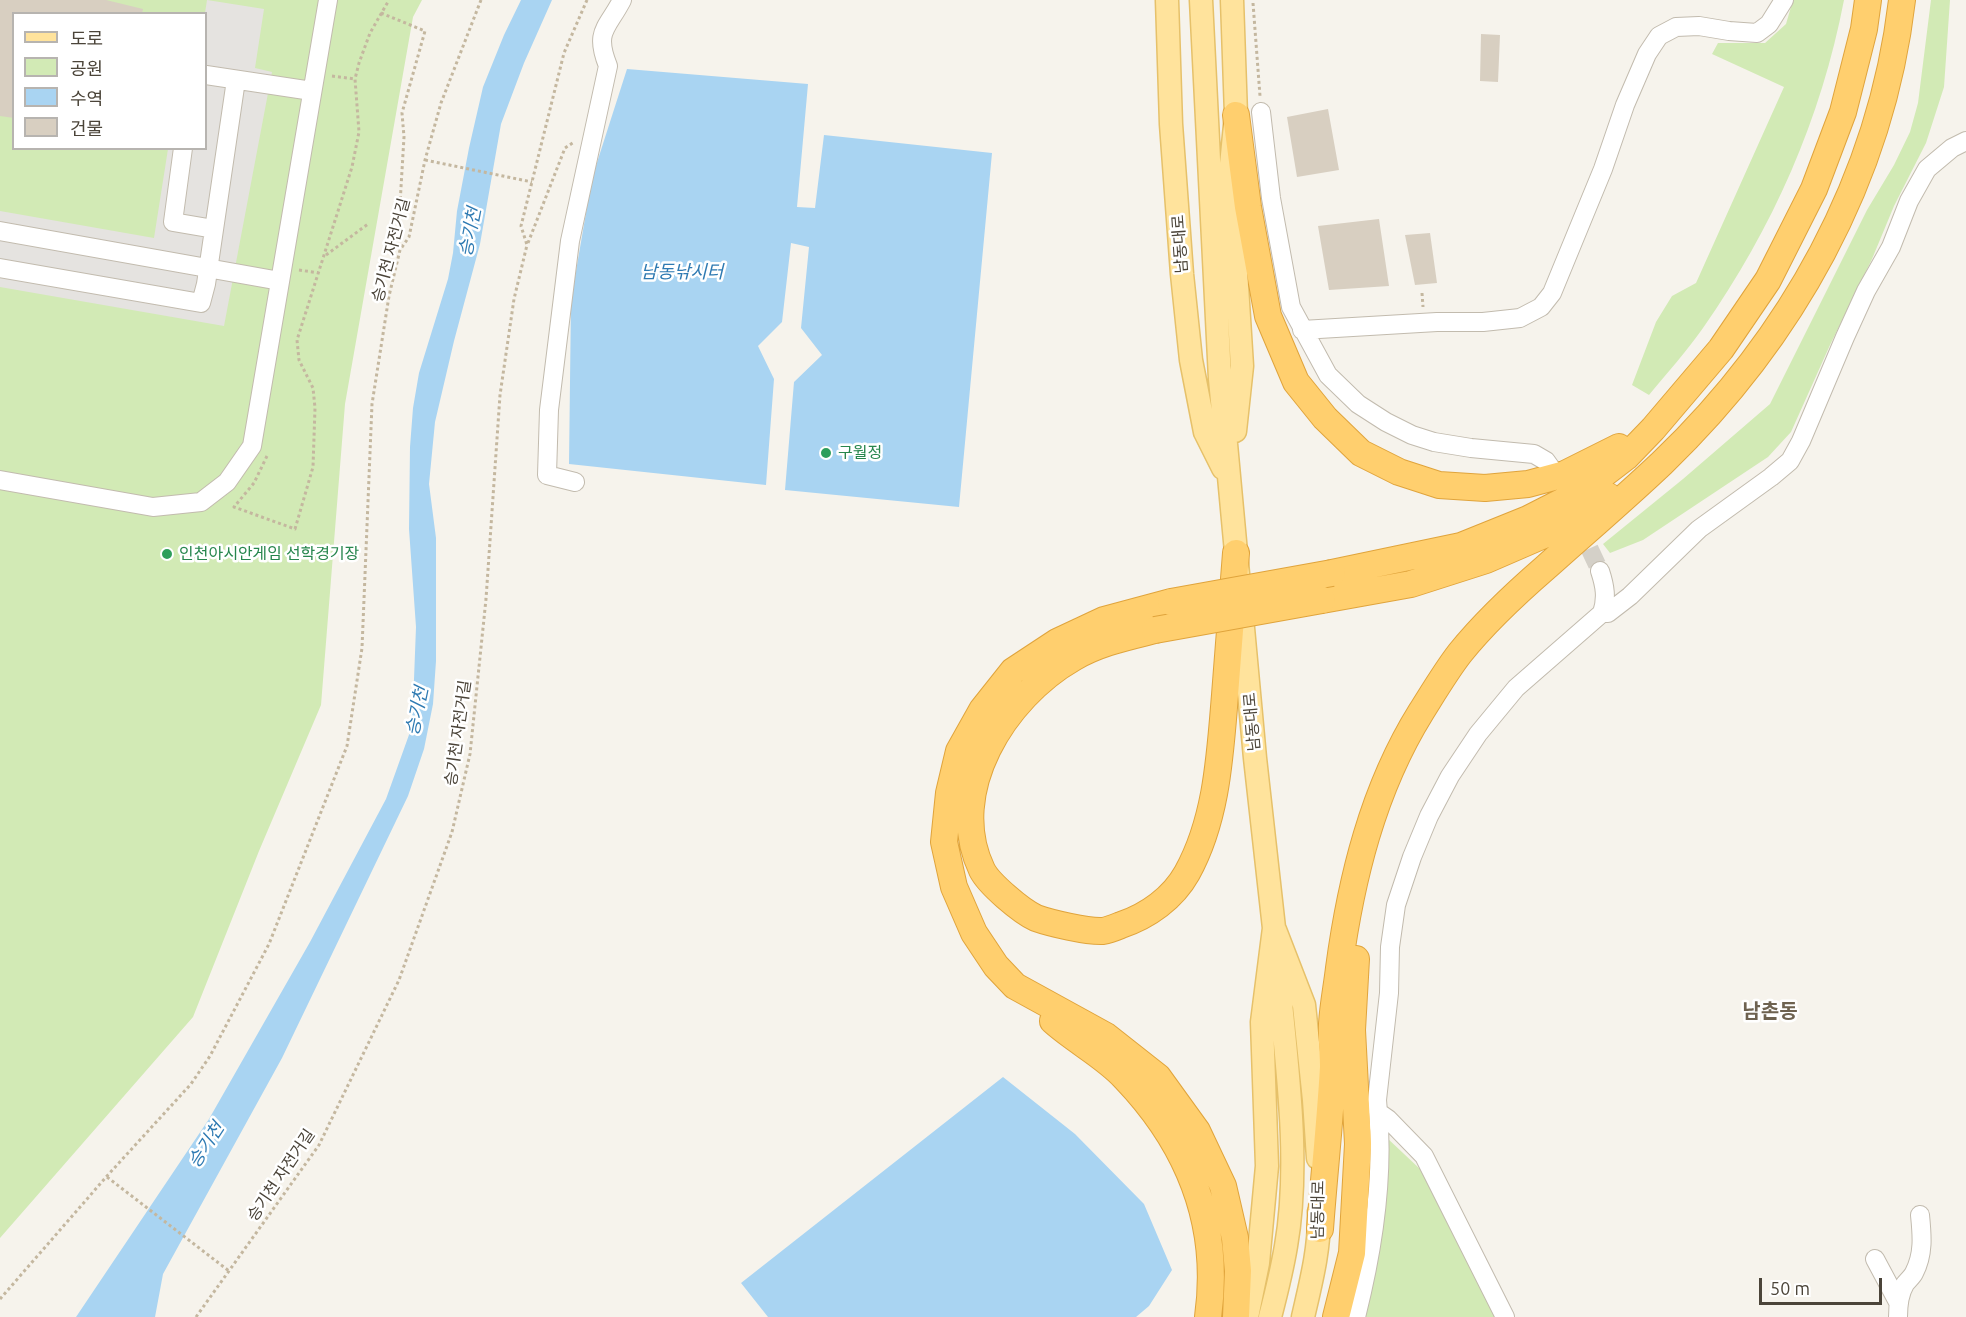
<!DOCTYPE html>
<meta charset="utf-8">
<style>
body{margin:0}
#map{position:relative;width:1966px;height:1317px;overflow:hidden;background:#f6f3ec;font-family:Ubuntu,"Noto Sans KR",sans-serif}
canvas{display:block}
.legend{position:absolute;left:12px;top:12px;width:195px;height:138px;box-sizing:border-box;background:#fff;border:2px solid #b7b4b0;margin:0;padding:8px 10px;list-style:none;font-size:18px;color:#4b4439}
.legend li{display:flex;align-items:center;gap:12px;height:30px}
.legend b{width:30px;border:2px solid #b7b4b0}
.scale{position:absolute;left:1759px;top:1278px;width:123px;height:27px;box-sizing:border-box;border:3px solid #4b4439;border-top:0;padding-left:8px;font-size:18px;line-height:21px;white-space:nowrap;color:#4b4439;-webkit-text-stroke:4px #fff;paint-order:stroke}
</style>
<div id="map">
<canvas width="1966" height="1317"></canvas>
<ul class="legend">
<li><b style="height:8px;background:#ffe39c"></b>도로</li>
<li><b style="height:16px;background:#d2eab5"></b>공원</li>
<li><b style="height:16px;background:#a9d4f2"></b>수역</li>
<li><b style="height:16px;background:#d8cfc1"></b>건물</li>
</ul>
<div class="scale">50 m</div>
</div>
<script>
const c = document.querySelector('canvas').getContext('2d');
c.lineJoin = 'round';
function fill(path, color) {
  c.fillStyle = color;
  c.fill(path, 'evenodd');
}
function stroke(path, color, width, dash) {
  c.strokeStyle = color;
  c.lineWidth = width;
  c.lineCap = dash ? 'butt' : 'round';
  c.setLineDash(dash || []);
  c.stroke(path);
}
function drawText(font, color, halo, rows, align = 'center') {
  c.font = font + ' Ubuntu,"Noto Sans KR",sans-serif';
  c.lineWidth = 5;
  c.setLineDash([]);
  c.textBaseline = 'middle';
  c.strokeStyle = halo;
  c.fillStyle = color;
  for (const [text, x, y, turn = 0] of rows) {
    c.save();
    c.translate(x, y);
    c.rotate((+turn || 0) * Math.PI / 180);
    c.textAlign = isNaN(turn) ? turn : align;
    if (halo) c.strokeText(text, 0, 0);
    c.fillText(text, 0, 0);
    c.restore();
  }
}
fill(new Path2D(`
 M0,0h422l-9,17 -68,387 -24,301 -62,146 -66,166 -193,221zM14,14h192v134h-192z
 M1793,0h51c-23,119 -71,228 -141,328 -16,23 -36,45 -54,67l-17,-10 24,-63 16,-26 24,-13 88,-196 -72,-33 6,-11h47l21,-19z
 M1931,0h19l-6,87 -18,56 -32,63 -22,53 -42,86 -39,87 -23,25 -125,83 -33,13 -7,-9 80,-65 87,-75 97,-194 27,-45 16,-33 8,-29z
 M1386,1137l34,32 78,148h-138z`), '#d2eab5');
fill(new Path2D(`
 M207,0l57,9 -9,59 17,4 -48,254 -224,-39v-76l154,27 14,-89 38,-1 -1,-135z`), '#e5e3e0');
fill(new Path2D(`
 M521,0h31l-28,63 -23,61 -21,120 -26,97 -19,81 -6,62 7,54v123l-3,43 -9,45 -16,47 -126,262 -119,216 -8,43h-79l133,-198 101,-177 76,-143 24,-67 3,-27 3,-78 -7,-98 1,-82 3,-39 6,-35 29,-94 5,-26 4,-42 12,-63 14,-61 21,-52z
 M627,69l181,15 -11,123 18,1 9,-73 168,18 -33,354 -174,-17 9,-108 28,-27 -21,-27 8,-81 -18,-4 -9,79 -24,24 16,33 -8,106 -197,-21 2,-164 21,-122z
 M1003,1077l72,57 69,70 28,66 -23,36 -13,11h-368l-27,-34z`), '#a9d4f2');
fill(new Path2D(`
 M0,0h106l37,9 -1,5h-128v104l-14,-2z
 M1481,34l19,1 -2,47 -18,-1z
 M1328,109l11,61 -42,7 -10,-60z
 M1379,219l10,67 -60,4 -11,-64z
 M1430,233l7,50 -22,2 -10,-50z`), '#d8cfc1');
stroke(new Path2D(`
 M1578,524l22,47`), '#d4d0c8', 18, [18, 9]);
const minor = new Path2D(`
 M206,75l106,16
 M1261,112l10,86 20,109 37,68 30,29 28,18 26,13 22,7 37,6 63,6 12,7 5,7
 M183,148l-10,74 41,7
 M0,231l280,50
 M0,268l201,35 5,-19 30,-204
 M1302,330l135,-8h46l37,-4 21,-11 11,-14 51,-124 22,-64 22,-51 12,-18 17,-9 23,-1 30,5 28,2 12,-9 15,-24
 M0,480l153,27 48,-5 26,-20 25,-36 76,-446
 M575,482l-28,-7 2,-65 21,-169 38,-175c-14,-35 -1,-37 14,-66
 M1602,613h6l22,-17 69,-67 72,-52 19,-16 11,-20 44,-104 21,-46 25,-44 18,-46 18,-32 25,-21 14,-7
 M1875,1259l23,43
 M1356,1317c17,-67 28,-136 22,-205
 M1505,1317l-81,-161 -36,-37 -10,-7 -1,-12 12,-107 1,-46 6,-42 16,-48 17,-41 21,-40 28,-42 38,-46 86,-75c5,-15 3,-27 -2,-42
 M1898,1317c0,-11 1,-23 7,-33 3,-4 7,-7 9,-11 10,-19 8,-38 6,-58`);
const major = new Path2D(`
 M1167,0l4,124 11,150 9,86 14,72 18,36
 M1201,0l19,379 35,379 19,170 -12,94 5,144 -9,97 -11,54
 M1232,0l4,115 -6,60 12,191 -7,65
 M1275,930l29,75 10,95 4,58
 M1270,1317c6,-23 12,-47 16,-71 15,-86 0,-186 -8,-273
 M1303,1317c8,-35 17,-69 16,-105`);
const highway = new Path2D(`
 M1236,115l12,92 20,109 28,66 29,36 36,35 38,19 40,13 46,3 43,-4 37,-10 54,-27
 M1332,573l129,-27 67,-27 51,-26 47,-36 27,-28 68,-80 47,-69 46,-91 29,-77 21,-83 4,-29
 M1322,600l89,-16 75,-24 60,-26 62,-38
 M1171,602l-67,18 -47,22 -44,29 -31,39 -23,41 -10,42 -5,49 10,45 20,46 22,33 19,20 91,50 52,41 39,54 26,55 12,52 3,33 -2,46
 M1155,630c-28,7 -57,13 -82,28 -68,39 -129,133 -91,212 7,14 39,41 54,48 14,5 52,14 67,13 6,-1 13,-4 18,-6 27,-9 52,-27 66,-52 30,-54 33,-118 38,-178 4,-47 7,-95 11,-142
 M1053,1021c22,20 52,35 72,57 64,67 96,146 83,239
 M1320,1229c4,-54 10,-108 13,-162 0,-15 -2,-29 -1,-43 1,-19 5,-38 7,-56 12,-89 34,-179 82,-256 12,-19 25,-41 39,-59 25,-31 55,-59 85,-85 39,-35 79,-69 117,-105 129,-124 219,-283 240,-463
 M1336,1317l16,-64 6,-109 -6,-114 4,-71`);
stroke(minor, '#c2bbae', 20);
stroke(major, '#e6c16a', 25);
stroke(highway, '#e0a43c', 28);
stroke(new Path2D(`
 M1253,3l7,93
 M381,13l44,18 -23,82 2,24 -5,84 1,27
 M332,76l23,3
 M425,160l107,22
 M528,243l37,-95 9,-6
 M326,255l42,-31
 M299,270l20,3
 M1422,293l1,14
 M267,456l-13,27 -20,24 61,22 18,-62 2,-59 -2,-20 -14,-28 -2,-20 55,-173 7,-35 -4,-53 4,-16 11,-30 19,-33
 M107,1177l122,94
 M0,1299l107,-123 84,-92 19,-28 59,-112 78,-198 15,-98 10,-244 17,-108 11,-46 9,-13 16,-77 16,-57 40,-103
 M196,1317l123,-172 80,-165 53,-148 18,-78 16,-155 14,-204 14,-96 13,-54 -6,-19 43,-173 23,-53`), '#c4b79f', 3, [3, 3]);
stroke(minor, '#fff', 18);
stroke(major, '#ffe39c', 22);
stroke(highway, '#ffcf6e', 26);
const highwayBridge = new Path2D(`
 M1171,602l161,-29
 M1155,630l167,-30`);
stroke(highwayBridge, '#e0a43c', 28, []);
stroke(highwayBridge, '#ffcf6e', 26);
for (const [x, y, r, color] of [
 [826,453,6,"#2e9e5b"],
 [167,554,6,"#2e9e5b"]
]) {
  const dot = new Path2D();
  dot.arc(x, y, r, 0, 2 * Math.PI);
  c.fillStyle = color;
  c.fill(dot);
  stroke(dot, '#fff', 2);
}
drawText('16px', '#4b4439', '#fff', [
 ["남동대로",1180,244,-94],
 ["승기천 자전거길",391,250,-75],
 ["남동대로",1252,722,-95],
 ["승기천 자전거길",458,733,-82],
 ["승기천 자전거길",281,1175,-56],
 ["남동대로",1318,1210,-89]
]);
drawText('16px', '#27864d', '#fff', [
 ["구월정",838,453],
 ["인천아시안게임 선학경기장",179,554]
], 'left');
drawText('italic 18px', '#2e7ab2', '#fff', [
 ["승기천",470,232,-79],
 ["남동낚시터",682,272],
 ["승기천",417,711,-78],
 ["승기천",206,1145,-57]
]);
drawText('bold 20px', '#6e6250', '#fff', [
 ["남촌동",1770,1011]
]);
</script>
